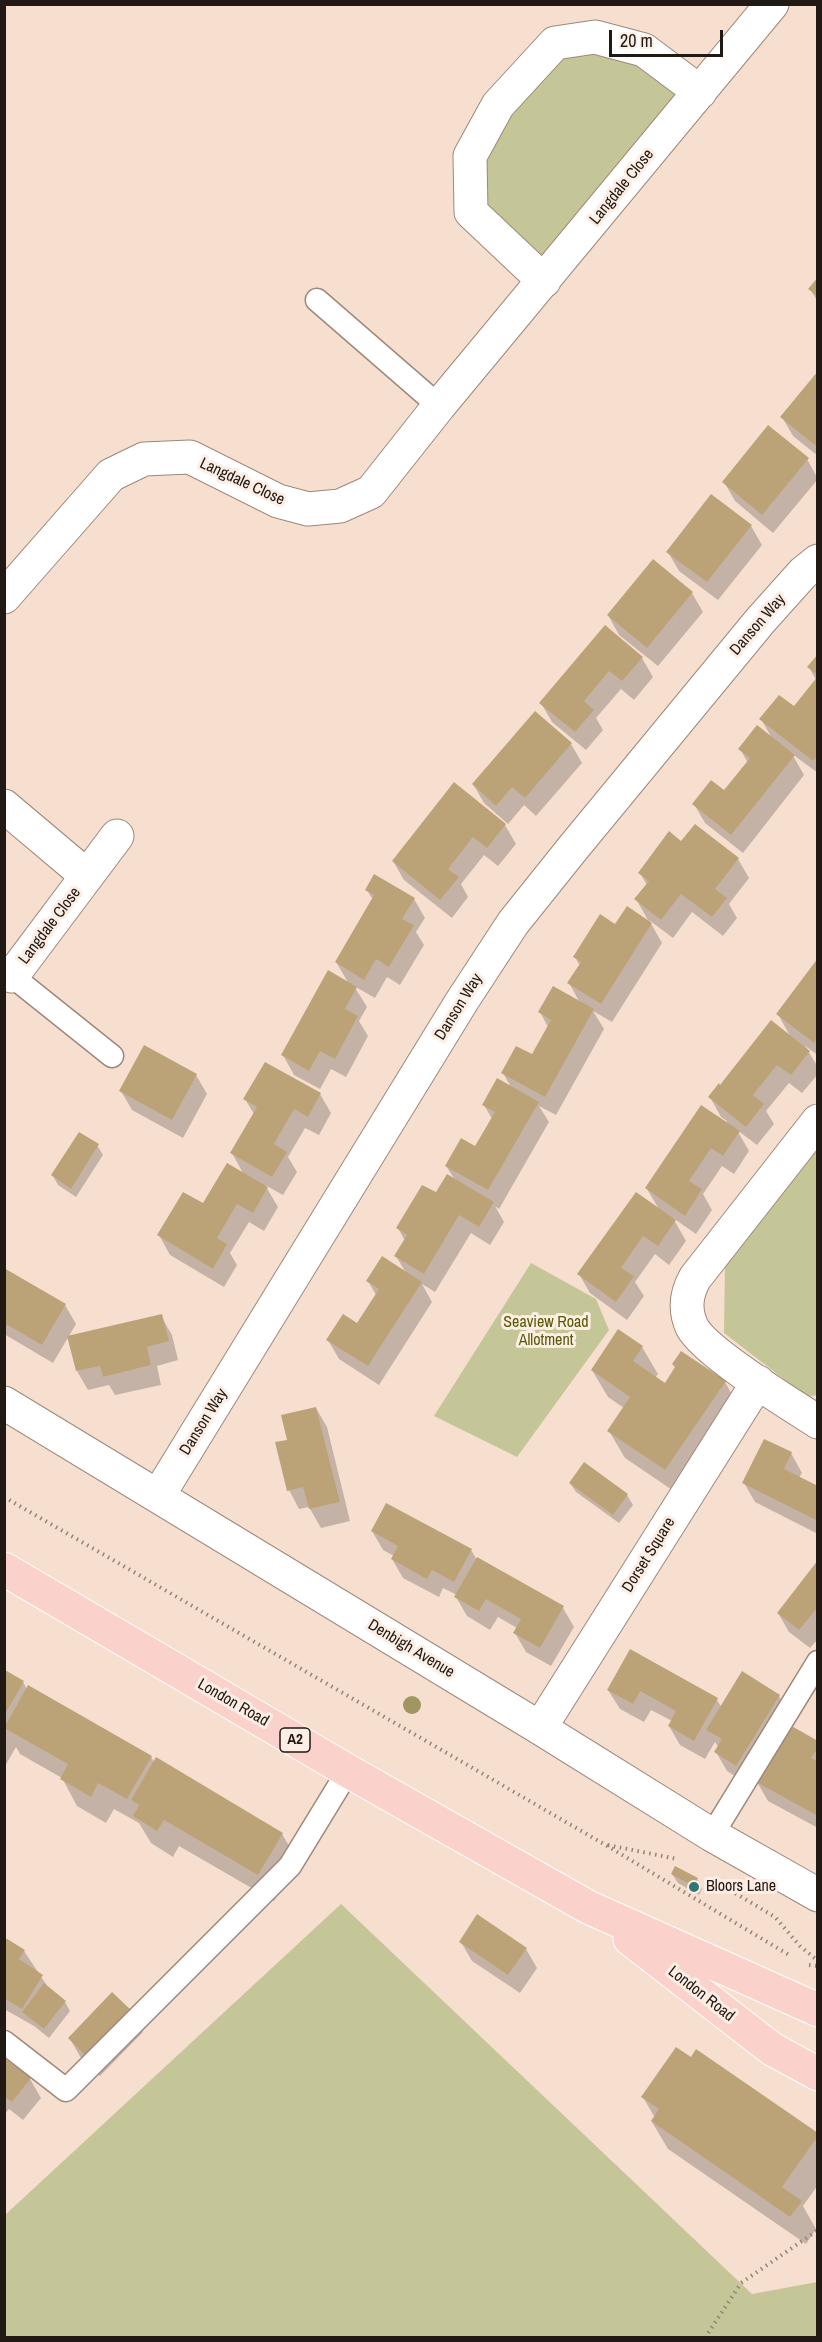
<!DOCTYPE html>
<style>
body{margin:0}
#map{position:relative;width:822px;height:2342px;overflow:hidden;background:#f7dfd0;font-family:"Archivo Narrow",sans-serif}
canvas{display:block}
.frame{position:absolute;inset:0;border:6px solid #211913;pointer-events:none}
.scale{position:absolute;left:609px;top:30px;width:114px;height:27px;box-sizing:border-box;border:3px solid #211913;border-top:0;padding-left:8px;font-size:18px;line-height:21px;white-space:nowrap;color:#211913;-webkit-text-stroke:4px #fdeee5;paint-order:stroke}
</style>
<div id="map">
<canvas width="822" height="2342"></canvas>
<div class="frame"></div>
<div class="scale">20 m</div>
</div>
<script>
const c = document.querySelector('canvas').getContext('2d');
c.lineJoin = 'round';
function fill(path, color) {
  c.fillStyle = color;
  c.fill(path, 'evenodd');
}
function stroke(path, color, width, dash) {
  c.strokeStyle = color;
  c.lineWidth = width;
  c.lineCap = dash ? 'butt' : 'round';
  c.setLineDash(dash || []);
  c.stroke(path);
}
function drawText(font, color, halo, rows, align = 'center') {
  c.font = font + ' "Archivo Narrow",sans-serif';
  c.lineWidth = 6;
  c.setLineDash([]);
  c.textBaseline = 'middle';
  c.strokeStyle = halo;
  c.fillStyle = color;
  for (const [text, x, y, turn = 0] of rows) {
    c.save();
    c.translate(x, y);
    c.rotate((+turn || 0) * Math.PI / 180);
    c.textAlign = isNaN(turn) ? turn : align;
    if (halo) c.strokeText(text, 0, 0);
    c.fillText(text, 0, 0);
    c.restore();
  }
}
fill(new Path2D(`
 M595,37l105,55 -156,189 -73,-69 27,-107 57,-62z
 M817,1145v250l-10,2 -83,-64 1,-71z
 M531,1263l65,36 13,31 -92,127 -83,-41z
 M341,1904l411,390 65,-12v55h-812v-122z`), '#c5c698');
fill(new Path2D(`
 M818,279v23l-8,-13z
 M818,373v83l-25,-20 -11,-19z
 M807,459l11,20 -45,54 -38,-32 -11,-19z
 M751,526l11,19 -44,55 -39,-29 -11,-19z
 M692,593l11,19 -45,54 -39,-31 -11,-20z
 M605,627l37,31 11,19 -19,23 -13,-11 -25,29 7,12 -17,20 -34,-28 -11,-19z
 M818,657v116l-26,-19 12,21 -61,78 -38,-30 -11,-19 30,-12 24,-29 -8,-14 33,-9 -12,-21 33,-11 22,-28 -7,-13z
 M571,744l11,19 -46,53 -12,-11 -16,19 -24,-21 -11,-19z
 M505,825l11,19 -18,22 -14,-11 -23,29 7,13 -16,21 -48,-38 -11,-19z
 M682,843l56,16 11,19 -20,26 8,14 -14,18 -31,-24 -19,26 -24,-18 13,23 -50,79 -19,-11 11,18 -48,86 -17,-9 10,16 -50,87 -4,-3 9,16 -14,23 -19,-12 -36,59 -13,-8 10,18 -53,83 -40,-26 -11,-19 29,-15 19,-30 -8,-14 38,-8 -10,-17 9,-15 -7,-13 57,-48 -9,-14 30,-18 16,-29 -8,-14 28,-16 -9,-16 29,-17 16,-29 -8,-15 40,-9 -11,-20 11,-17 -5,-9 41,-31 33,-4 -13,-23 11,-14 -7,-12z
 M367,890l47,9 11,19 -9,14 8,13 -24,40 -13,-8 -12,21 -21,-12 13,21 -8,14 9,15 -22,41 -15,-8 -11,20 -26,-14 -11,-20 66,-71 -13,-22 37,-62z
 M818,961v94l-13,-9 13,21v7l-16,19 -13,-10 -23,28 8,13 -17,21 -20,-15 12,21 -15,23 -12,-8 -19,28 9,16 -16,24 -23,-16 13,23 -17,24 -14,-11 -20,28 9,14 -17,24 -37,-27 -11,-19 81,-63 -13,-22 78,-66 2,-2 -6,-4 -11,-20 10,-10 71,-49 -13,-24z
 M196,1075l11,19 -24,44 -51,-28 -11,-19z
 M320,1094l11,19 -12,22 -14,-7 -17,29 9,15 -14,23 -18,-10 13,22 -14,24 -15,-9 -19,31 7,12 -13,22 -54,-32 -11,-20 85,-60 -12,-22 22,-39 -9,-15z
 M97,1145l6,10 -27,42 -18,-12 -5,-9z
 M4,1269l61,36 11,19 -23,39 -49,-29z
 M161,1316l11,19 6,25 -21,6 4,19 -46,10 -6,-10 -21,5 -11,-19z
 M642,1347l16,27 -3,4 10,7 60,-3 15,27 -59,87 -56,-38 -16,-27 15,-23 -16,-11 -16,-27z
 M316,1408l11,19 23,94 -29,7 -12,-21 -10,2 -10,-19v-49z
 M791,1453l11,20 -3,5 19,9v47l-63,-32 -11,-19z
 M570,1483l57,12 6,10 -14,18 -43,-31z
 M372,1531l99,19 6,10 86,48 11,19 -23,39 -25,-14 -11,-19 2,-5 -19,-11 -8,13 -23,-14 -11,-19 1,-2 -14,-7 -4,9 -36,-19 -11,-19 2,-3 -11,-6z
 M818,1563v76l-8,9 -21,-16 -11,-19z
 M630,1651l87,49 5,8 57,-12 11,19 -43,69 -20,-13 -11,-19 3,-4 -4,-6 -10,17 -25,-14 -11,-19 3,-5 -21,-11 -7,12 -24,-13 -12,-19z
 M4,1671l19,11 4,7 124,68 4,6 127,71 16,27 -24,40 -95,-55 -6,11 -22,-14 -12,-20 -25,-14 -8,14 -29,-17 -15,-28 -42,-24 -4,-7 -12,21z
 M818,1742v86l-50,-27 -11,-19z
 M672,1874l25,5 5,10 -3,6 -21,-12z
 M4,1941l20,10 26,39 15,12 5,9 -21,27 -15,-12 -30,-17z
 M461,1942l65,7 11,19 -17,25 -48,-32z
 M132,2013l11,19 -43,44 -19,-18 -11,-19z
 M4,2059l26,20 11,19 -18,22 -14,-11 -5,6z
 M643,2097l175,37v51l-15,21 13,23 -10,15 -138,-95 -16,-27 3,-4z`), '#0003');
fill(new Path2D(`
 M818,277v19l-10,-7z
 M818,371v73l-2,2 -36,-29z
 M768,425l41,33 -47,57 -40,-33z
 M711,494l41,31 -45,57 -41,-30z
 M653,559l40,33 -46,56 -40,-33z
 M605,625l38,32 -21,24 -13,-10 -25,30 10,9 -19,22 -36,-29z
 M818,654v21l-11,-8z
 M818,676v79l-5,6 -54,-42 20,-24 15,11z
 M535,711l37,32 -47,55 -13,-11 -16,19 -24,-22z
 M757,725l38,30 -64,80 -39,-31 19,-24 13,10 26,-32 -12,-9z
 M454,782l52,42 -19,24 -14,-11 -25,32 11,8 -19,23 -48,-39z
 M695,824l44,34 -24,31 12,9 -15,19 -31,-23 -20,26 -27,-21 15,-18 -11,-8 31,-42 12,10z
 M374,874l41,24 -13,21 12,6 -25,42 -13,-8 -12,21 -29,-18 39,-67 -9,-5z
 M627,906l25,17 -51,81 -34,-21 14,-21 -8,-5 27,-43 15,10z
 M818,958v80l-4,5 -38,-29z
 M328,970l29,17 -12,22 13,7 -23,43 -15,-8 -11,20 -28,-16z
 M553,986l41,23 -49,88 -44,-24 15,-27 16,8 19,-34 -13,-8z
 M771,1020l39,31 -19,24 -14,-10 -24,30 11,9 -18,23 -38,-30 11,-14 1,2z
 M144,1045l53,29 -25,46 -53,-29z
 M265,1062l56,31 -13,24 -14,-8 -20,35 13,8 -15,25 -42,-24 27,-46 -14,-8z
 M497,1078l42,24 -51,88 -43,-24 16,-28 14,8 20,-34 -13,-7z
 M701,1105l39,26 -17,25 -12,-8 -22,33 13,8 -17,27 -40,-28z
 M79,1132l20,12 -28,45 -20,-14z
 M227,1163l41,24 -15,26 -16,-9 -20,34 10,6 -14,25 -56,-34 26,-43 20,11z
 M447,1174l47,28 -15,25 -20,-12 -35,59 -30,-18 13,-21 -11,-7 26,-43 14,7z
 M636,1192l40,28 -18,26 -15,-10 -22,32 13,8 -18,26 -39,-28z
 M382,1256l40,26 -54,84 -42,-26 17,-26 14,9 22,-34 -13,-8z
 M4,1268l62,36 -24,41 -38,-22z
 M162,1314l7,27 -22,6 4,18 -48,12 -3,-11 -24,5 -9,-35z
 M618,1329l25,17 -10,15 32,22 10,-16 -3,-3 9,-13 45,30 -61,89 -58,-39 23,-34 -39,-27z
 M316,1407l24,95 -31,7 -6,-22 -16,4 -12,-49 12,-2 -6,-25z
 M764,1439l28,13 -8,17 34,17v35l-76,-38z
 M584,1462l44,32 -15,21 -44,-32z
 M386,1503l86,46 -18,33 -22,-12 -5,9 -36,-20 7,-13 -27,-15z
 M477,1557l87,49 -24,42 -27,-15 8,-14 -35,-20 -7,12 -25,-14z
 M818,1560v47l-19,23 -22,-17z
 M630,1649l88,49 -24,43 -26,-15 8,-15 -36,-20 -7,13 -26,-14z
 M5,1670l19,11 -19,33z
 M742,1671l38,24 -44,71 -22,-14 8,-13 -16,-9z
 M28,1685l124,71 -25,43 -29,-16 -7,14 -31,-18 8,-15 -64,-36z
 M788,1724l30,17v7l-7,10 7,4v54l-62,-34z
 M156,1757l127,76 -25,42 -94,-55 -7,11 -24,-15 6,-11 -8,-5z
 M675,1866l23,12 -5,8 -22,-12z
 M477,1914l50,34 -19,27 -49,-33z
 M4,1937l21,13 -6,9 24,16 -21,34 -18,-11z
 M44,1983l22,18 -22,28 -22,-17z
 M112,1992l21,20 -45,46 -20,-20z
 M676,2047l15,10 5,-8 122,84v3l-36,51 20,14 -12,16 -139,-96 8,-12 -18,-12z
 M4,2058l27,20 -19,24 -8,-6z`), '#bca377');
const service = new Path2D(`
 M317,300l122,106
 M12,976l100,80
 M712,1835l106,-173
 M4,2042l62,48 224,-224 58,-95`);
const minor = new Path2D(`
 M544,281l-73,-69 -1,-56 28,-51 57,-62 40,-6 49,13 56,42
 M4,597l107,-122 33,-16 46,-2 88,44 30,8 32,-3 31,-14 68,-86 333,-402
 M4,806l83,70
 M12,976l105,-140
 M818,1121l-123,157c-9,16 -11,31 -3,49 13,25 98,77 126,95
 M4,1403l536,325 172,107 106,60
 M158,1496l304,-495 51,-78 60,-75 187,-227 43,-48 15,-12
 M540,1728l218,-346`);
const primary = new Path2D(`
 M4,1569l344,202 240,136 230,103
 M630,1939l142,110 46,25`);
stroke(service, '#9e887a', 25);
stroke(minor, '#9e887a', 35);
stroke(primary, '#fff', 35);
stroke(new Path2D(`
 M4,1497l600,347 185,111
 M608,1845l69,14
 M725,1887l50,30 25,29 18,15
 M809,1965l9,1
 M705,2338l36,-55 77,-53`), '#958479', 4, [1.5, 4.5]);
stroke(service, '#fff', 22);
stroke(minor, '#fff', 33);
stroke(primary, '#fbd1cc', 33);
c.fillStyle = '#a19660';
for (const [x, y] of [
 [412,1705]
]) {
  c.beginPath();
  c.arc(x, y, 9, 0, 2 * Math.PI);
  c.fill();
}
for (const [x, y, r, color] of [
 [694,1887,6,"#2e7773"]
]) {
  const dot = new Path2D();
  dot.arc(x, y, r, 0, 2 * Math.PI);
  c.fillStyle = color;
  c.fill(dot);
  stroke(dot, '#fdeee5', 2);
}
for (const [x, y, w] of [
 [295,1740,30]
]) {
  const box = new Path2D();
  box.roundRect(x - w / 2, y - 12, w, 24, 4.5);
  c.fillStyle = '#fdeee5';
  c.fill(box);
  stroke(box, '#211913', 1.5);
}
drawText('bold 15px', '#211913', null, [
 ["A2",295,1740]
]);
drawText('16px', '#211913', '#fdeee5', [
 ["Langdale Close",622,187,-51],
 ["Langdale Close",242,482,25],
 ["Danson Way",758,625,-49],
 ["Langdale Close",50,926,-53],
 ["Danson Way",459,1007,-58],
 ["Danson Way",204,1422,-58],
 ["Dorset Square",649,1555,-58],
 ["Denbigh Avenue",411,1649,31],
 ["London Road",233,1703,30],
 ["London Road",701,1994,38]
]);
drawText('16px', '#5b5a04', '#fdeee5', [
 ["Seaview Road",546,1323],
 ["Allotment",546,1341]
]);
drawText('16px', '#211913', '#fdeee5', [
 ["Bloors Lane",706,1887]
], 'left');
</script>
